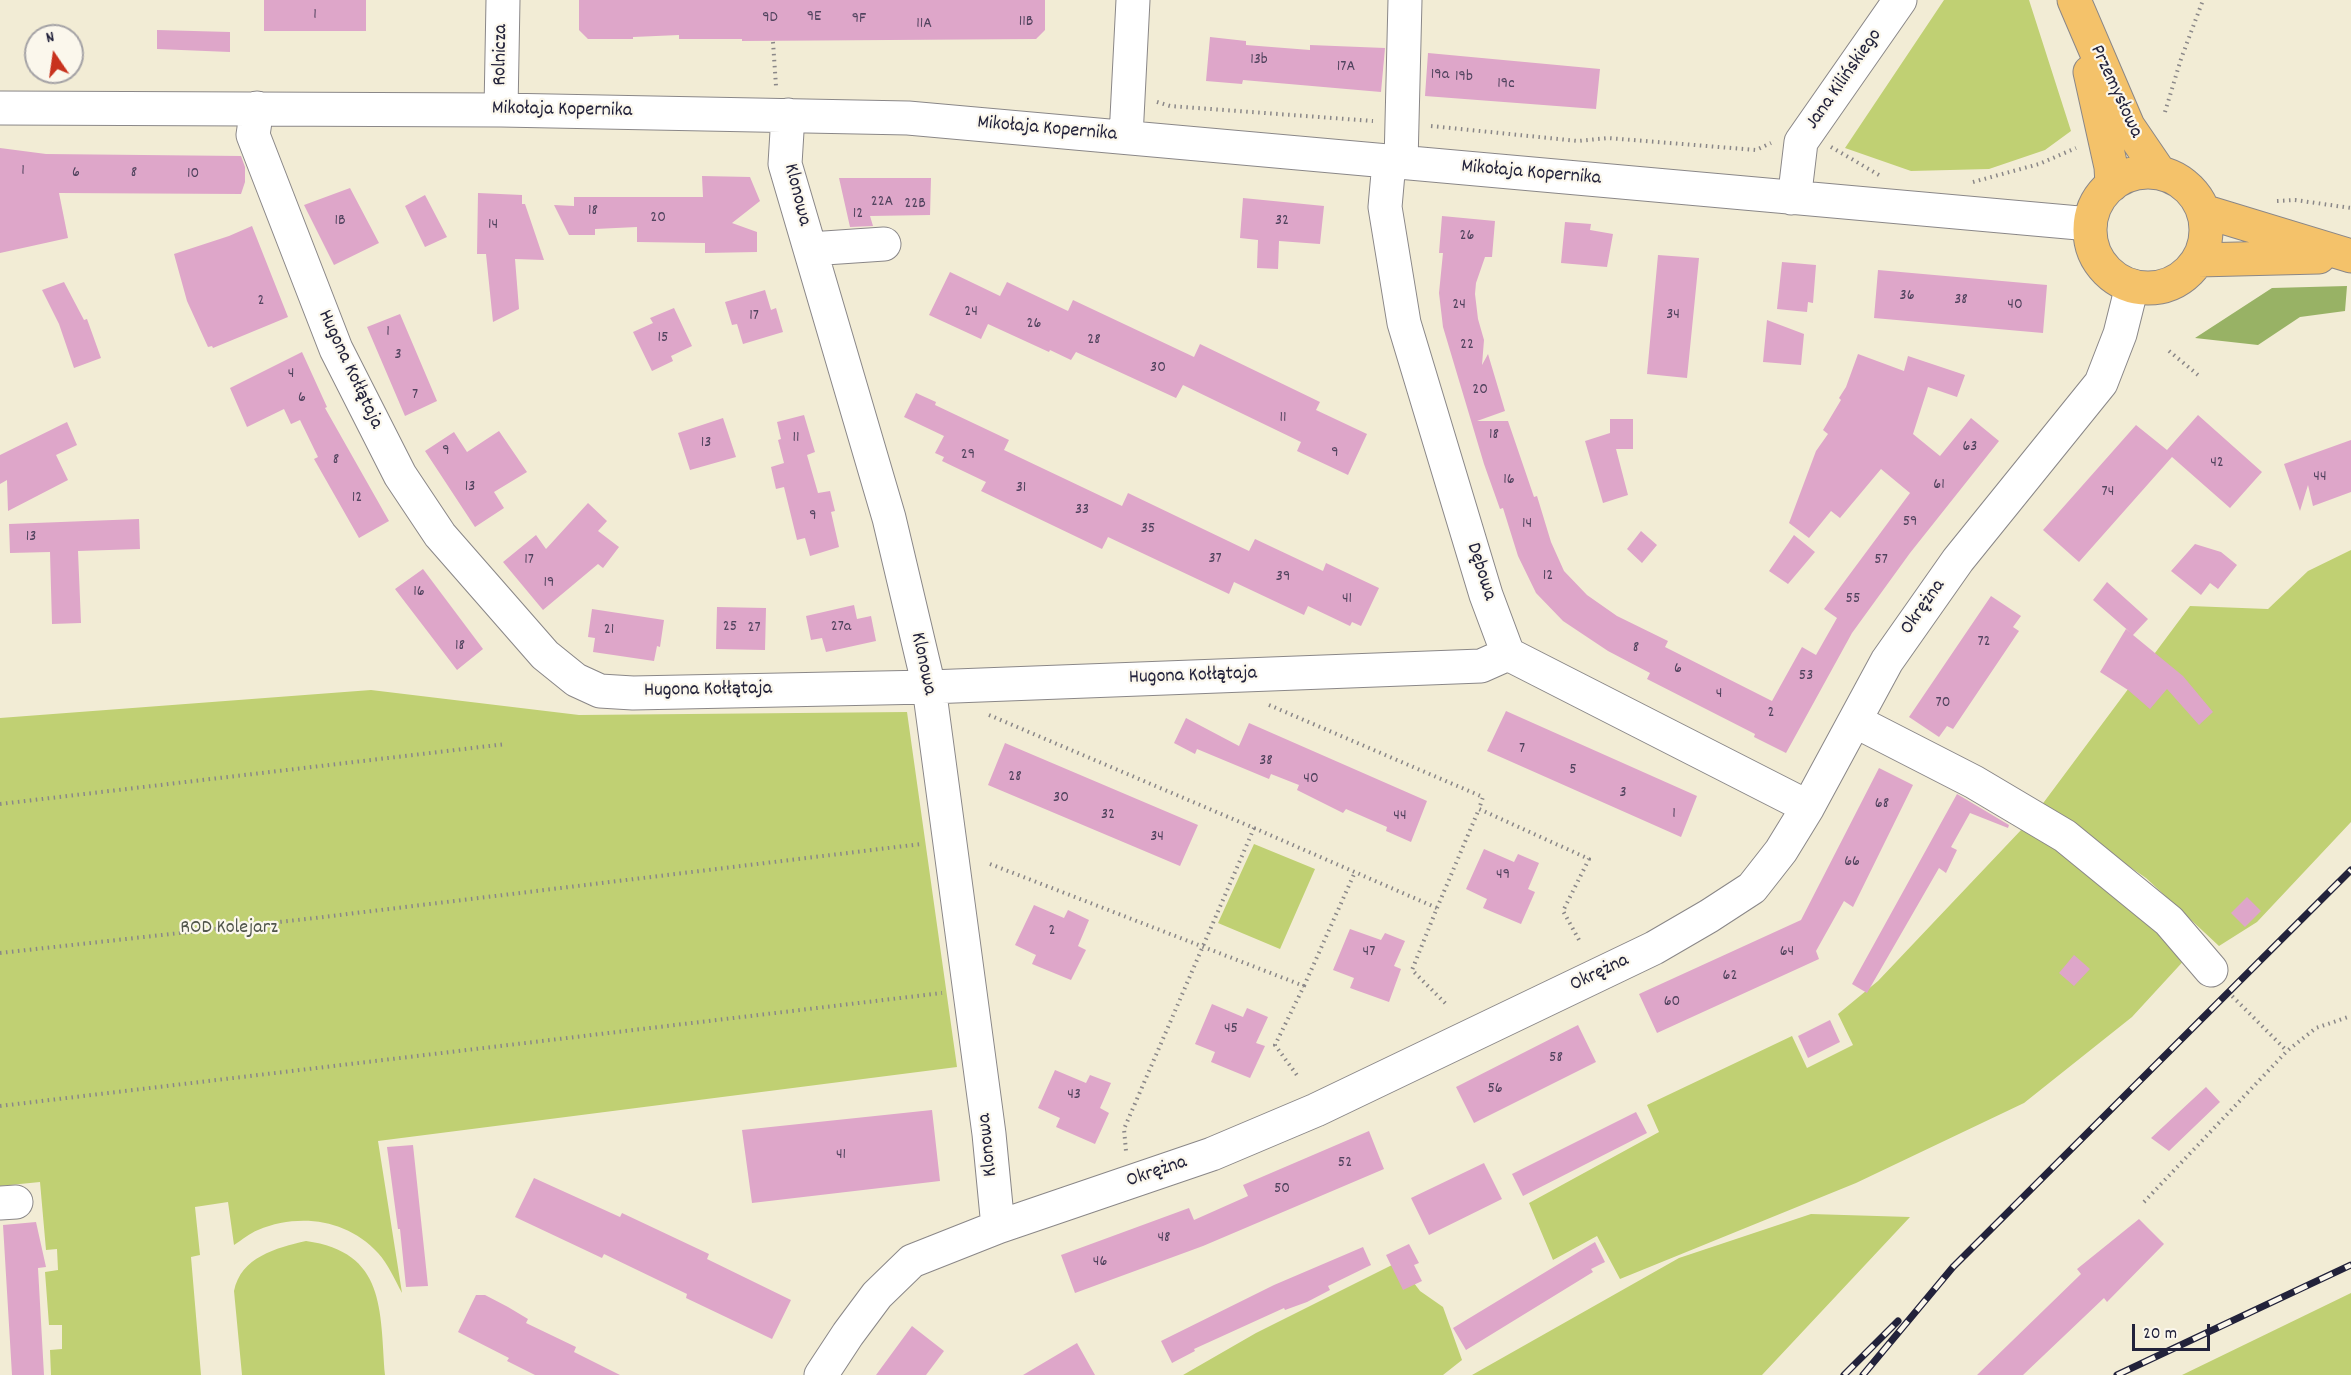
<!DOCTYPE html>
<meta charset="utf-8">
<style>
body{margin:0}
#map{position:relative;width:2351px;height:1375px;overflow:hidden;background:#f2ecd5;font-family:Dekko,sans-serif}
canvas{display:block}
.north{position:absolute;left:24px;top:24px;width:60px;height:60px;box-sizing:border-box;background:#fbf7ec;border:2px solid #a4a2a5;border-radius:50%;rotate:347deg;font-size:16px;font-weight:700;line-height:24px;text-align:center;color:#22223b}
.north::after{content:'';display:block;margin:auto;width:21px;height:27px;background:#c8321e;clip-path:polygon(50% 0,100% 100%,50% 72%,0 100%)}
.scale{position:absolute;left:2132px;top:1324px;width:78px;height:27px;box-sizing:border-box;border:3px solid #22223b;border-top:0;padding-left:8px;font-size:18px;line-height:21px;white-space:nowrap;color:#22223b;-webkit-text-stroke:4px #fbf7ec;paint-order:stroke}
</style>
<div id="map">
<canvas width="2351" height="1375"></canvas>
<div class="north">N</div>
<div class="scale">20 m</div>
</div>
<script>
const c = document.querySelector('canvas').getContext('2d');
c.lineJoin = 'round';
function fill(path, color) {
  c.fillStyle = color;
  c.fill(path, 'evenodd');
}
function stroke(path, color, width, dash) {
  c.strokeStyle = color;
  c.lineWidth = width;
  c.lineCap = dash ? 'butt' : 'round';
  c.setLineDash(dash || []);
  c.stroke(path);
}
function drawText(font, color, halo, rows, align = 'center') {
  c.font = font + ' Dekko,sans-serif';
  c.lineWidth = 4.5;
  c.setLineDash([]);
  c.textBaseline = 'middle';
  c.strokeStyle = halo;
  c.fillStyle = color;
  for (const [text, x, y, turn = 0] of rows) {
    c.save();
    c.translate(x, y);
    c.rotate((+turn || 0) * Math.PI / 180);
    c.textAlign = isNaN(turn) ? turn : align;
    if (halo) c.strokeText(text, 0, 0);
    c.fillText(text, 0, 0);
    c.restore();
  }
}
fill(new Path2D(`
 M1944,0h85l42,131 -26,19 -56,19 -78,2 -66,-23z
 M2351,550v272l-94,100 -38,24 -73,-68 -105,-72 149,-200 78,3 40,-38z
 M371,690l208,25 328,-3 50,355 -579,74 24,152c-7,-13 -14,-29 -24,-40 -31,-34 -79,-40 -120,-23 -8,3 -16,10 -24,15l-6,-43 -33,5 5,48 -9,2 10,118h-150l-1,-25 12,-1v-24h-13l-4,-53 13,-2 -1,-21 -11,1 -6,-68 -40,4v-468z
 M2022,829l52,24 115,102 -57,62 -108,86 -168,80 -236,96 -23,-43 -44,24 -24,-57 130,-71 -12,-27 145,-69 15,32 46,-23 -15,-31 40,-33z
 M1254,844l61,25 -35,80 -62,-26z
 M1811,1214l99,3 -148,158h-290l207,-117z
 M306,1241c80,11 74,69 79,134h-143l-8,-84c7,-34 42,-43 72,-50z
 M1398,1262l22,29 23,16 19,53 -19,15h-260l73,-42z
 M2351,1293v82h-169z`), '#c0d073');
fill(new Path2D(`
 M2347,286l-2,25 -45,6 -42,28 -63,-7 77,-50z`), '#98b265');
fill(new Path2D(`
 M264,0h102v31h-102z
 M579,0h466v30l-9,9 -294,2v-2h-63v-4l-46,2v2h-45l-9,-9z
 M157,30l73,2v20l-73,-3z
 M1210,37l36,4v4l64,5v-5l75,3 -4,44 -138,-12 -1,4 -36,-3z
 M1428,53l172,16 -4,40 -171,-13z
 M0,148l46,6 195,2 4,11v15l-4,12 -182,-1 9,45 -68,15z
 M702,176l48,1 10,24 -28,22 25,9v20l-52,1v-10l-68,-1v-15l-42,2v6h-26l-15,-30 20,1v-9h129z
 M839,178h92l-1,37 -60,1 3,10 -23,1z
 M350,188l29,55 -45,22 -30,-60z
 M478,193l44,2v9h3l19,56 -29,-1 4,50 -26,13 -7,-68h-9z
 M425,195l22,42 -22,10 -20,-41z
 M1243,198l81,8 -4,38 -41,-3 -1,28 -21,-1 1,-28 -18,-2z
 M1442,216l53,5 -3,36h-7l-9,26 -1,11 3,25 6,21 -2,25 6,-11 17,57 -28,10h31l26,76 3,-1 14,46 13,29 23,24 30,21 51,25 -3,6 107,54 30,-54 14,8 21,-37 -13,-9 86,-116 -29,-24 -41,49 -9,-7 -22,27 -20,-15 27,-72 12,-17 -5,-4 18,-30 -2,-2 7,-11 12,-33 46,17 4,-15 57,19 -8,22 -29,-10 -15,47 27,22 31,-38 28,23 -89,112 -58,80 -66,120 -32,-16 1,-3 -108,-55 3,-6 -42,-22 -45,-30 -27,-28 -18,-37 -15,-48 -3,1 -16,-45 -41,-137 -4,-34 4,-40h-4z
 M1565,222l26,2 -1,6 23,4 -6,33 -46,-4z
 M252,226l36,91 -75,31 -1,-2 -4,1 -21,-46 -13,-47 55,-18z
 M1658,255l41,3 -12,120 -40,-4z
 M1782,262l34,3 -3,38 -5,-1 -1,10 -30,-3z
 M1878,270l169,15 -4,48 -169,-15z
 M950,272l50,24 7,-14 61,29 5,-11 121,57 6,-13 120,58 -4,8 51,24 -19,41 -51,-24 4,-9 -118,-57 -7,13 -100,-46 -5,8 -21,-10 -1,2 -61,-28 -7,15 -52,-24z
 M64,282l20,38 3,-1 14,39 -27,10 -15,-44 -17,-34z
 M765,290l6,20 5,-2 7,24 -40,12 -6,-20 -5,1 -7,-23z
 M674,308l18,38 -21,10 2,5 -21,10 -19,-39 20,-9 -3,-5z
 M400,314l37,87 -32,15 -38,-89z
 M1767,320l37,14 -3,31 -38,-3z
 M302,352l25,55 -2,1 64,113 -30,17 -45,-79 4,-2 -18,-37 -9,4 -7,-15 -37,18 -17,-39z
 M916,393l20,9 -1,3 74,35 -5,10 118,56 6,-13 121,58 6,-12 68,32 3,-8 53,25 -18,38 -9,-4 -2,4 -42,-20 -4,9 -70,-33 -5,12 -121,-57 -6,12 -121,-58 5,-9 -44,-21 2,-4 -9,-4 9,-17 -40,-19z
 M804,415l11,37 -8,3 11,38 12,-2 5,20 -4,1 8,35 -29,9 -5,-18 -8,2 -13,-53 -8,2 -5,-22 13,-4 -6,-23 3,-1 -4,-17z
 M2198,415l64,57 -32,36 -58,-51 -93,105 -36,-32 93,-105 31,25z
 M723,418l13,39 -46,13 -12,-37z
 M1610,419h23v30h-17l12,46 -25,8 -18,-62 25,-8z
 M67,422l10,23 -21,10 12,25 -60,31 -1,-31 -7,4v-29z
 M499,431l28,41 -33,20 10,16 -29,19 -50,-76 29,-19 13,20z
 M2351,440v52l-38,14 -5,-21 -8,26 -16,-47z
 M588,503l19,18 -9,10 21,16 -16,21 -5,-4 -55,46 -40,-48 33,-27 10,14z
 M139,519l1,30 -62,2 3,72 -29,1 -2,-72 -40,1 -1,-29z
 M1641,531l16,14 -15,18 -15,-14z
 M1794,535l21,17 -27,32 -19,-13z
 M2195,544l26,8 16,13 -19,24 -8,-6 -9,12 -30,-24z
 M423,569l60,80 -26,21 -62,-81z
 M2107,582l41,37 -15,16 50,41 30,36 -14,13 -32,-36 -17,20 -22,-19 -28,-18 26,-43 5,4 -38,-33z
 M1991,596l30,20 -8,11 6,4 -66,98 -6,-3 -8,11 -30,-20z
 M854,605l3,14 14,-3 5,25 -50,11 -4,-14 -11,2 -5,-24z
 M717,607l49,1 -1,42 -49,-1z
 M592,609l72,11 -4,27 -3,-1 -3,15 -61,-9 2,-14 -7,-1z
 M1506,711l191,85 -16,41 -194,-86z
 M1186,718l53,28 10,-23 178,78 -16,41 -25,-11 1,-4 -41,-18 -3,4 -46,-23 2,-5 -28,-11 -2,5 -72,-30 -2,5 -21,-11z
 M1005,743l193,82 -18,41 -192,-81z
 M1879,768l34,17 -60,122 -9,-6 -28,50 3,8 -162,74 -18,-39 162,-74z
 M1957,794l52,31 -1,3 -38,-15 -19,34 6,3 -11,23 -7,-5 -72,125 -15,-9z
 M1484,849l30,13 4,-8 21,9 -11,26 7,3 -14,32 -38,-16 4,-9 -21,-10z
 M2247,897l14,14 -16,16 -14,-14z
 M1034,905l30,13 4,-8 21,10 -11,26 8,4 -15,30 -39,-16 4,-9 -21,-10z
 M1350,929l31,11 4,-7 20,8 -11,25 7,3 -12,33 -39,-14 4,-10 -21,-8z
 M2074,955l16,14 -16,17 -15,-13z
 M1212,1004l31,13 4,-9 21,9 -12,26 9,3 -15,32 -39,-16 4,-10 -20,-8z
 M1830,1020l10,22 -32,16 -10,-22z
 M1578,1025l18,37 -122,61 -18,-36z
 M1055,1070l31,13 4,-8 21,8 -11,25 9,5 -14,31 -39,-17 4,-9 -22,-10z
 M2206,1087l14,15 -51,49 -18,-13z
 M932,1110l8,71 -188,22 -10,-73z
 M1636,1112l11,21 -124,63 -11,-22z
 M1369,1131l15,38 -181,77 -128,47 -14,-38 128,-47 5,12 54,-24 -5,-11z
 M413,1145l15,141 -22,1 -6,-58h-2l-11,-82z
 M1484,1163l18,36 -73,36 -18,-37z
 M534,1178l86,39 2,-4 87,41 -2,5 84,41 -19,39 -86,-41 1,-4 -83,-40 -2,4 -87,-41z
 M2139,1219l25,25 -57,58 -3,-4 -81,77h-46l104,-101 -4,-5z
 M36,1222l10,45 -8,1 6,107h-32l-9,-150z
 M1595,1242l10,20 -14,7 2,3 -127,78 -13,-22z
 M1409,1244l10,19 -5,2 8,16 -19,9 -17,-35z
 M1363,1247l8,18 -43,21 2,4 -23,12 -22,8 -1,-2 -90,41 1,2 -23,12 -11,-22 113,-56z
 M476,1295h9l23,12 20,12 -2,4 50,24 -2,5 46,23h-85l-28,-14 2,-3 -51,-26z
 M912,1326l32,25 -18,24h-50z
 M1077,1343l18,32h-72z`), '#dea6c9');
const minor = new Path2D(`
 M0,108l501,2 407,8 1182,106
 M257,108l-4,27 83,214 64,126 40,60 105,120 31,25 24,11 33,2 296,-6 552,-21 27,-12
 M501,110l2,-110
 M788,115l-3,49 104,354 40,169 60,447 9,93
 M1126,137l7,-137
 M1389,162l-4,45 19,116 82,272 22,59 300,153
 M1401,163l4,-163
 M1791,198l5,-14 5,-42 99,-142
 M810,249l74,-5
 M1855,721l119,61 91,54 104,85 42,49
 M0,1203l16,-1
 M821,1375l27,-41 29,-39 35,-34 86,-34 214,-73 104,-44 338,-162 55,-32 43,-28 29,-37 27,-44 79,-146 71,-101 143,-177 19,-49 12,-48`);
const major = new Path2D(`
 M2074,0l54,126 32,47
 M2090,72l21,95 1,18
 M2090 230a58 58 0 1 1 116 0a58 58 0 1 1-116 0Z
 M2203,211l148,45
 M2198,260l121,-3`);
stroke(minor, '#8a8788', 35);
stroke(major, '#8a8788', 35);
stroke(new Path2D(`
 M773,42l3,44
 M1157,102l13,4 203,15
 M2165,112l16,-53 22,-59
 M1431,126l147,15 30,-3 148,12 15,-7
 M1831,147l48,28
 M1973,182l66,-18 37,-16
 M2277,201l18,-1 56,8
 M2169,351l29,24
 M1269,705l214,92 -4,12
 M989,715l265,113 -130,301 2,22
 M0,804l506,-60
 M1254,828l183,80 -25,62 35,35
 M990,864l314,122 -29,59 24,33
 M1437,908l42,-99 110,50 -26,52 16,29
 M0,953l315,-35 606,-74
 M1304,986l51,-114
 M2228,992l59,59
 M0,1106l942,-113
 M2144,1202l143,-151 29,-23 35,-12`), '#8a8788', 4, [1.5, 4.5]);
stroke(minor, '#fff', 33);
stroke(major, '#f4c26a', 33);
const rail = new Path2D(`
 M1844,1375l54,-54
 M1863,1375l90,-108 398,-397
 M2117,1375l234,-110`);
stroke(rail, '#22223b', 7);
stroke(rail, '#fbf7ec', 4.5, [14]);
drawText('16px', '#51435e', null, [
 ["1",315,16],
 ["9E",814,18],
 ["9D",770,19],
 ["9F",859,20],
 ["11B",1026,23],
 ["11A",924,25],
 ["13b",1259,61],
 ["17A",1346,68],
 ["19a",1440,76],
 ["19b",1464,78],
 ["19c",1506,85],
 ["1",23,172],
 ["6",76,174],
 ["8",134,174],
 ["10",193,175],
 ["22A",882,203],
 ["22B",915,205],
 ["18",593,212],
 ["12",858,215],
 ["20",658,219],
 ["1B",340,222],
 ["32",1282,222],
 ["14",493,226],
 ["26",1467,237],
 ["36",1907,297],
 ["38",1961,301],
 ["2",261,302],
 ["24",1459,306],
 ["40",2015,306],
 ["24",971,313],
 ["34",1673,316],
 ["17",754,317],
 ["26",1034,325],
 ["1",388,333],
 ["15",663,339],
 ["28",1094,341],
 ["22",1467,346],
 ["3",398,356],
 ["30",1158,369],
 ["4",291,375],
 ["20",1480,391],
 ["7",415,396],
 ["6",302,399],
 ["11",1283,419],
 ["18",1494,436],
 ["11",796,439],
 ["13",706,444],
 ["63",1970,448],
 ["9",446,452],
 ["9",1335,454],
 ["29",968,456],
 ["8",336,461],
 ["42",2217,464],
 ["44",2320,478],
 ["16",1509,481],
 ["61",1939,486],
 ["13",470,488],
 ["31",1021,489],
 ["74",2108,493],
 ["12",357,499],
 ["33",1082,511],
 ["9",813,517],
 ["59",1910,523],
 ["14",1527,525],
 ["35",1148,530],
 ["13",31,538],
 ["37",1215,560],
 ["17",529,561],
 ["57",1881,561],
 ["12",1548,577],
 ["39",1283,578],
 ["19",549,584],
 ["16",419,593],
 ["41",1347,600],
 ["55",1853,600],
 ["25",730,628],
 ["27a",841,628],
 ["27",754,629],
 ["21",609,631],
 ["72",1984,643],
 ["18",460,647],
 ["8",1636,649],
 ["6",1678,670],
 ["53",1806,677],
 ["4",1719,695],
 ["70",1943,704],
 ["2",1771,714],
 ["7",1522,750],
 ["38",1266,762],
 ["5",1573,771],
 ["28",1015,778],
 ["40",1311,780],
 ["3",1623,794],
 ["30",1061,799],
 ["68",1882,805],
 ["1",1674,815],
 ["32",1108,816],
 ["44",1400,817],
 ["34",1157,838],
 ["66",1852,863],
 ["49",1503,876],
 ["2",1052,932],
 ["47",1369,953],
 ["64",1787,953],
 ["62",1730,977],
 ["60",1672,1003],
 ["45",1231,1030],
 ["58",1556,1059],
 ["56",1495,1090],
 ["43",1074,1096],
 ["41",841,1156],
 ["52",1345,1164],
 ["50",1282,1190],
 ["48",1164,1239],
 ["46",1100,1263]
]);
drawText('20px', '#22223b', '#fbf7ec', [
 ["Rolnicza",502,55,-89],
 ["Jana Kilińskiego",1845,80,-55],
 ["Przemysłowa",2115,92,65],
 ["Mikołaja Kopernika",562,111,1],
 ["Mikołaja Kopernika",1047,130,5],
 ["Mikołaja Kopernika",1531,174,5],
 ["Klonowa",796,195,76],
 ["Hugona Kołłątaja",349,370,65],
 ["Dębowa",1480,572,72],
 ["Okrężna",1924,608,-55],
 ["Klonowa",922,664,78],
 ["Hugona Kołłątaja",1193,677,-2],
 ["Hugona Kołłątaja",708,691,-1],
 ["Okrężna",1600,974,-26],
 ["Klonowa",989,1145,-96],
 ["Okrężna",1157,1173,-19]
]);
drawText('20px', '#51564c', '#fbf7ec', [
 ["ROD Kolejarz",229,929]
]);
</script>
